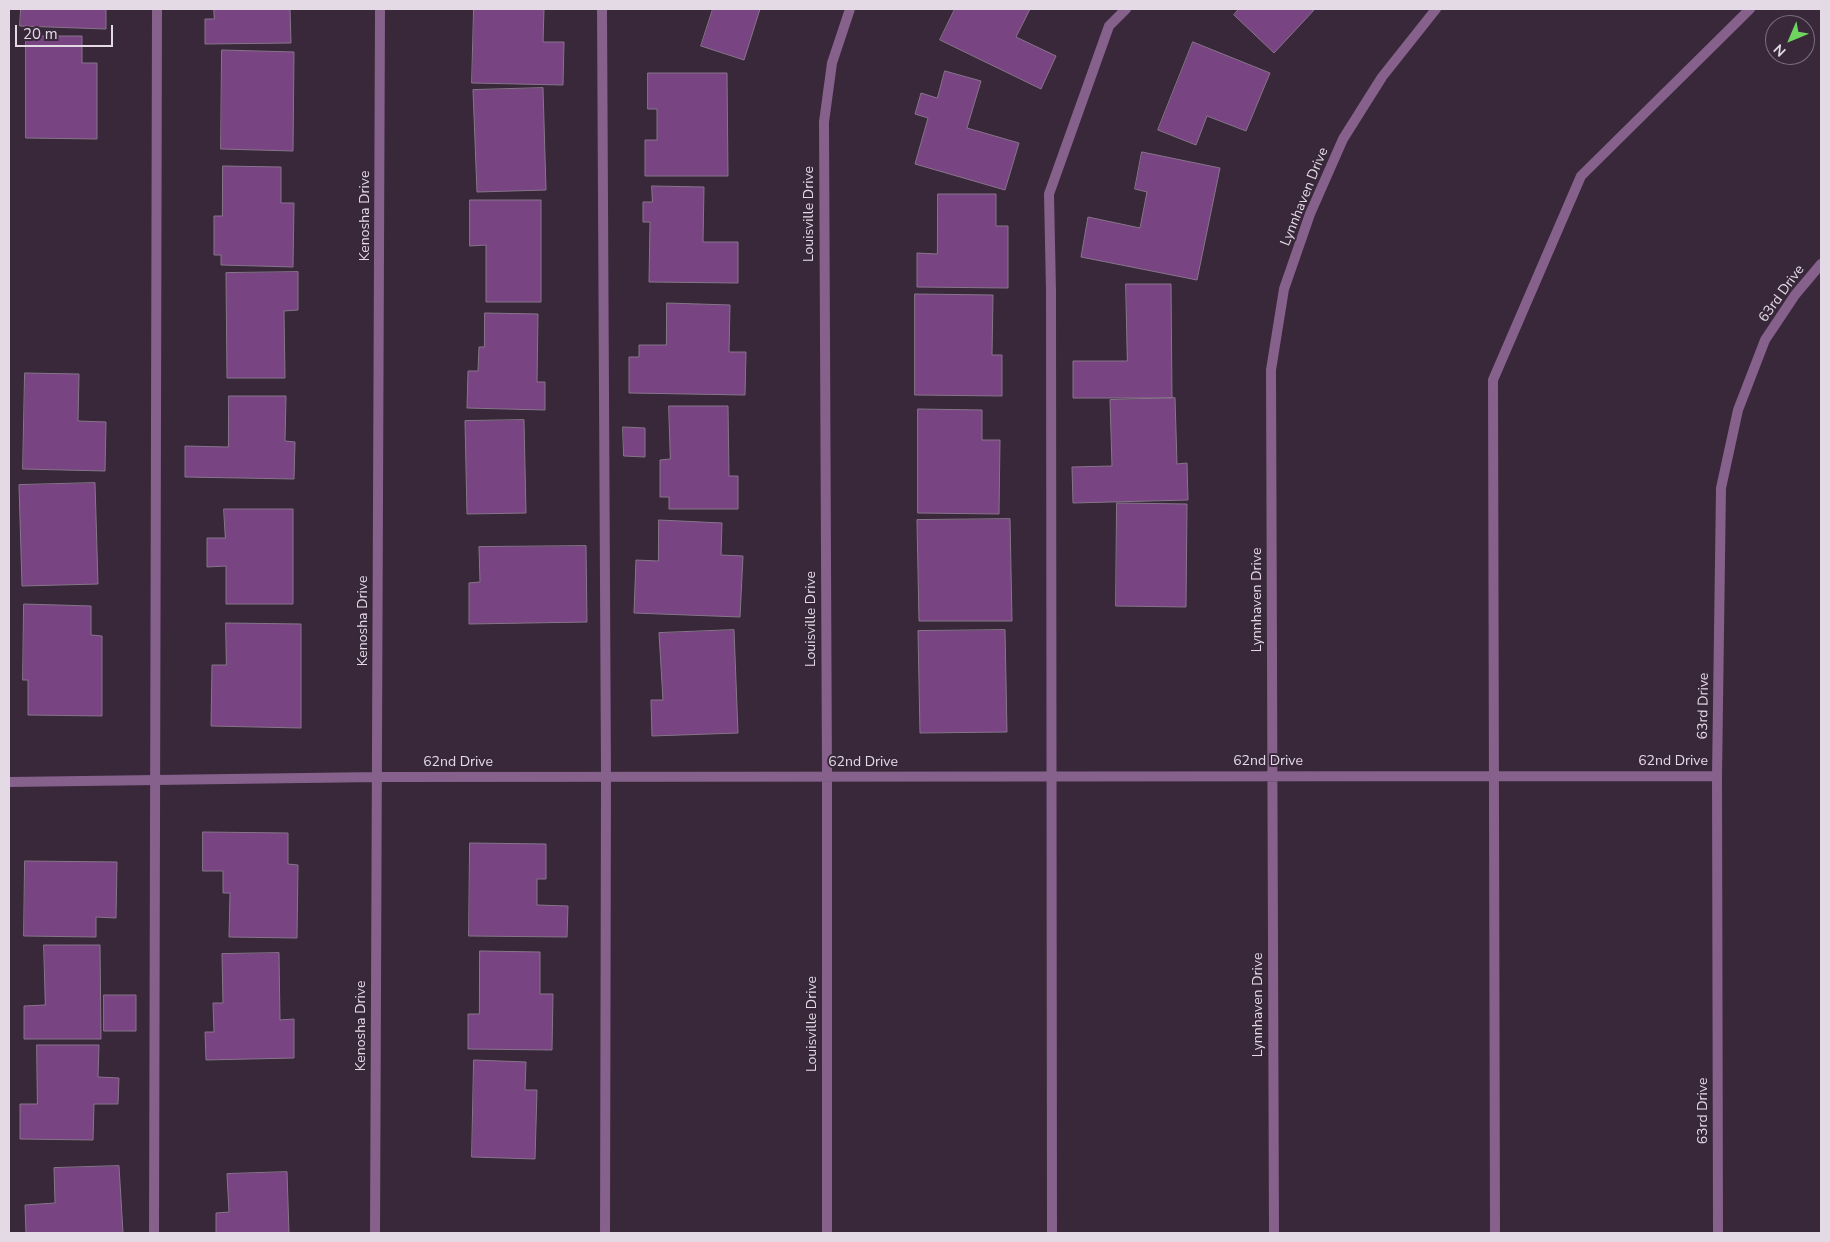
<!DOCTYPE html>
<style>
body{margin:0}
#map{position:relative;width:1830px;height:1242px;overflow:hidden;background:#38283a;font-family:"Nunito Sans",sans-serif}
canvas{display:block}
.frame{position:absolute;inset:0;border:10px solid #e4dae6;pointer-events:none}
.north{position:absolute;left:1765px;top:15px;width:50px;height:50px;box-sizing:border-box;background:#38283a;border:1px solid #7d6f7f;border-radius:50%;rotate:225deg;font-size:14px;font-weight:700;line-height:20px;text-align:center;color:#e4dae6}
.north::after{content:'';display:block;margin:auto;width:18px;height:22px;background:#6fd360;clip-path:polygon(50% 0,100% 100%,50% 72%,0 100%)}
.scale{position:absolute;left:15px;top:25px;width:98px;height:22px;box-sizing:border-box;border:2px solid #e4dae6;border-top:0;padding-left:6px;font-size:15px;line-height:18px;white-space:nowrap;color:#e4dae6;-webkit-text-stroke:4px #38283a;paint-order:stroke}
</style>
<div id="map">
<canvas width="1830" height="1242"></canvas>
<div class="frame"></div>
<div class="north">N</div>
<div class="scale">20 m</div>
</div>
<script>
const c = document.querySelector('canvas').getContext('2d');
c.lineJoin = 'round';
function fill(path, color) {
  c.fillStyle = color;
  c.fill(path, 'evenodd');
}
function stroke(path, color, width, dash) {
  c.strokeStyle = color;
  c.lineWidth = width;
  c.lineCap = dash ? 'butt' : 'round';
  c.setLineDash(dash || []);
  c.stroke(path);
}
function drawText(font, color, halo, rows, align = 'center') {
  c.font = font + ' "Nunito Sans",sans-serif';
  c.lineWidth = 4;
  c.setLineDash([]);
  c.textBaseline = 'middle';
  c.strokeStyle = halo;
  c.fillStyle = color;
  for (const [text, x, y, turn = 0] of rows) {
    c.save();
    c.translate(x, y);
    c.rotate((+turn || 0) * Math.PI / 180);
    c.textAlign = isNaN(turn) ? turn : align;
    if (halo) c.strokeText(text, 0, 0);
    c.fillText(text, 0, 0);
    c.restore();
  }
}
const building = new Path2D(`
 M21,9h85v20l-86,-3z
 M214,9h76l1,34 -86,1v-25h9z
 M474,9h70l-1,33h21l-1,43 -91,-2z
 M713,9h47l-16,51 -43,-14z
 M955,9h75l-14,28 40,19 -15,33 -101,-49z
 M1239,9h76l-41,44 -40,-38z
 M26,36h56v27h15v76l-71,-1z
 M1193,42l77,31 -24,58 -39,-15 -11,29 -38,-15z
 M222,50l72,2 -1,99 -72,-2z
 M945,71l36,10 -14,47 52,15 -14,47 -90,-26 13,-46 -13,-4 6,-21 16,5z
 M648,73h79l1,103h-83v-36h12v-31h-9z
 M543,88l3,102 -69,2 -4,-102z
 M1142,152l78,16 -23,112 -116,-23 7,-40 52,11 7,-36 -12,-3z
 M223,166l58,1v36h13l-1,64 -72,-2v-10h-7v-39h8z
 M652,186l52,1 -1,55h35v41l-89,-1 1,-60h-7v-20h9z
 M938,194h58v32h12v62l-91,-1v-34l20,1z
 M470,200h71v102h-55v-57l-16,1z
 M298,272v38l-14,1 1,67h-58l-1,-105z
 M1126,284h45l1,114h-99v-37h54z
 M915,294l78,1 -1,60h10v41l-87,-1z
 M667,303l63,2 -1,47h17l-1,43 -116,-2v-36h10v-12h27z
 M485,313l53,1 -1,68h8v28l-78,-2 1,-37h10l1,-24h5z
 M25,373l54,1 -1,47 28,1 -1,49 -82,-2z
 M229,396h57l-1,45 10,1 -1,37 -109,-2v-31l43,1z
 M1175,398l2,66 10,-1 1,37 -115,3 -1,-36 40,-1 -2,-66z
 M669,406h59l1,70h9v33h-69v-12h-9v-37l10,-1z
 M918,409l64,1v30h18l-1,74 -81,-1z
 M524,420l2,93 -59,1 -2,-93z
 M623,427l22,1v29l-21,-1z
 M95,483l3,101 -76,2 -3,-101z
 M1117,503l70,1 -1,103 -70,-1z
 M224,509h69v95h-67v-38l-19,1v-29h18z
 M1010,519l2,102h-93l-2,-101z
 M659,520l63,3 -1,32 22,1 -3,61 -106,-4 2,-53 22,1z
 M586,546l1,76 -118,2v-41l11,-1 -1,-35z
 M24,604l67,2v29l11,1v80l-74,-1v-35h-5z
 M226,623l75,1v104l-90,-2 1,-61h14z
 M734,630l4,103 -86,3 -1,-36h12l-4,-67z
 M1005,630l2,102 -87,1 -2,-102z
 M203,832l85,1v31l10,1 -1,73 -68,-1 1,-44h-7v-22h-20z
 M470,843l76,1v35h-9v26l31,1 -1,31 -98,-1z
 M25,861l92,1 -1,56 -20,-1v20l-72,-1z
 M44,945h56l1,94h-77v-33l21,-1z
 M480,951l60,1v42h13l-1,56 -84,-1v-35h11z
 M279,953l1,67 14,-1v39l-88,2 -1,-28h9l-1,-29h10l-1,-49z
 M104,995h32v36h-32z
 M37,1045h62l-1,32 21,1 -1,26h-24l-1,36 -73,-1v-35h17z
 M474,1060l52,2 -1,28h12l-2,69 -63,-2z
 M119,1166l4,67h-97l-1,-28 30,-2 -1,-35z
 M287,1172l2,61h-73v-20l13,-1 -2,-38z`);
fill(building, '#784482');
stroke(building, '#87758a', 1);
stroke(new Path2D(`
 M602,9l4,768 -1,456
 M154,1233l3,-1224
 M1052,1233l-1,-942 -2,-97 60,-168 17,-17
 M1495,1233l-2,-853 88,-204 169,-167`), '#85618b', 10);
stroke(new Path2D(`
 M9,782l368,-5 1340,-1
 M375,1233l5,-1224
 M827,1233v-457l-3,-654 8,-59 18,-54
 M1274,1233l-3,-863 13,-81 26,-75 33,-75 39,-62 54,-68
 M1718,1233l-1,-457 4,-288 17,-78 27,-70 30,-45 26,-31`), '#85618b', 10);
drawText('14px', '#e4dae6', '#38283a', [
 ["Lynnhaven Drive",1305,197,-68],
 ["Louisville Drive",810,214,-90],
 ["Kenosha Drive",366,216,-90],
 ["63rd Drive",1782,294,-54],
 ["Lynnhaven Drive",1258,600,-90],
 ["Louisville Drive",812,619,-90],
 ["Kenosha Drive",364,621,-90],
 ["63rd Drive",1704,706,-89],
 ["62nd Drive",1268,762],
 ["62nd Drive",1673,762],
 ["62nd Drive",458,763],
 ["62nd Drive",863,763],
 ["Lynnhaven Drive",1259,1005,-90],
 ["Louisville Drive",813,1024,-90],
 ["Kenosha Drive",362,1026,-90],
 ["63rd Drive",1704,1111,-90]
]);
</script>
